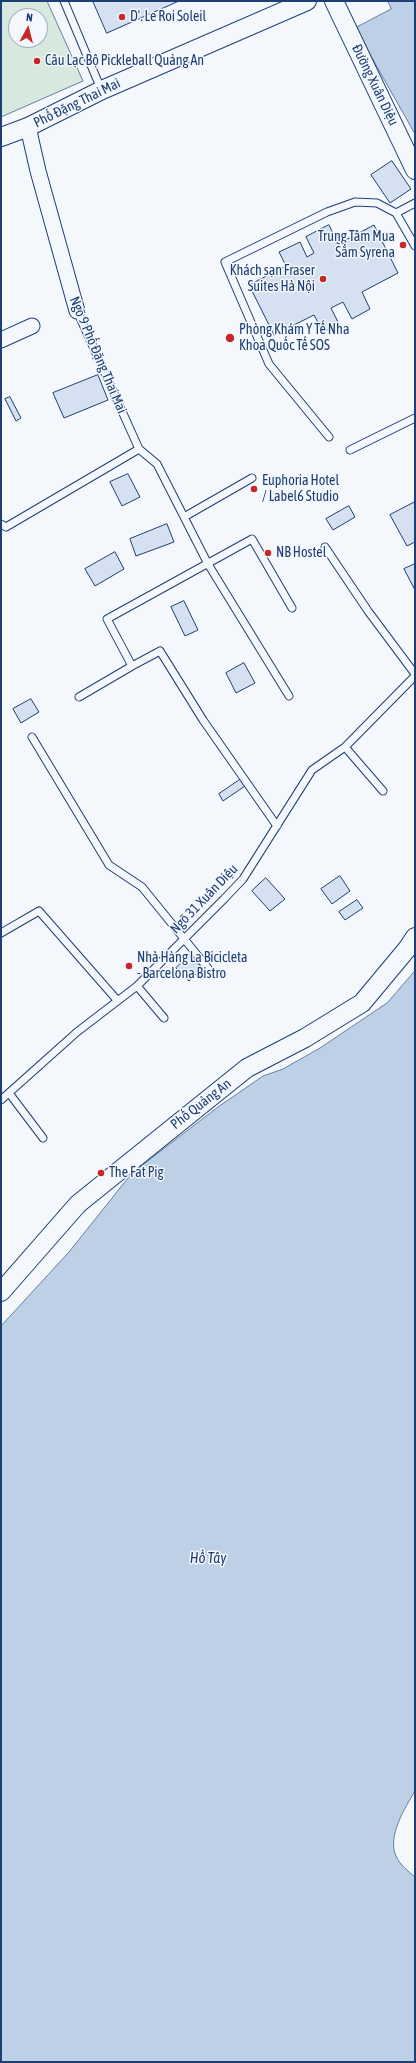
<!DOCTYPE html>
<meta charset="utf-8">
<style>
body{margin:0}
#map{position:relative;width:416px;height:2063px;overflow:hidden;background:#f4f7fb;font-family:"Asap Condensed",sans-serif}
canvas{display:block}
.frame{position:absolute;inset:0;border:2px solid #1d3f73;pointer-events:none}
.north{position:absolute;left:8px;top:8px;width:40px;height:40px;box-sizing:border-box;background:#f4f7fb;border:1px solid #9eadc5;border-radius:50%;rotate:7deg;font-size:11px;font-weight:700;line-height:16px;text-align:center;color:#1d3f73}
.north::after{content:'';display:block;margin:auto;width:14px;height:18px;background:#c62828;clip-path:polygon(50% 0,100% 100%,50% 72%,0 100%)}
</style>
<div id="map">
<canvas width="416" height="2063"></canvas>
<div class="frame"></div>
<div class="north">N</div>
</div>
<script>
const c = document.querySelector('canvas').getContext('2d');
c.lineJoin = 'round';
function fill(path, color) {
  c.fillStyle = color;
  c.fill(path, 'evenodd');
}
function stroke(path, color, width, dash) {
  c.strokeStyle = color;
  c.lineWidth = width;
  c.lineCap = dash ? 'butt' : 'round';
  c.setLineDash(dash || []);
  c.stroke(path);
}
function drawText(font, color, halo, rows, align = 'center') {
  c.font = font + ' "Asap Condensed",sans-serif';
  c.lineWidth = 3;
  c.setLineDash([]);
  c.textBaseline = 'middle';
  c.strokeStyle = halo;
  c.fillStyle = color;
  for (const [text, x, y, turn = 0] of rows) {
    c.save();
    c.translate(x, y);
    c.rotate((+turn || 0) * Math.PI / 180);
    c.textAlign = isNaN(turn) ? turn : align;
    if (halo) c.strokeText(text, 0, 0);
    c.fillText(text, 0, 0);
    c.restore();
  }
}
const green = new Path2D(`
 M1,1h46l36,80 -82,36zM16,16h24v24h-24z`);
fill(green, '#d7e8df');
stroke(green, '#687fa3', 1);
const water = new Path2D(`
 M388,1h27v133l-60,-106 36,-19z
 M415,971v820c-10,17 -28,45 -19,65 4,9 12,15 19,21v185h-414v-736l68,-74 63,-79 86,-66 45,-31 20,-7 37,-21 67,-45z`);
fill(water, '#bed0e5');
stroke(water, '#687fa3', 1);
const building = new Path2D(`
 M93,1h86l-72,32z
 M392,161l19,28 -21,14 -19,-28z
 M329,225l9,19 36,-19 24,48 -36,19 8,17 -18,10 -9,-17 -12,6 8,16 -16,8 -9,-17 -40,20 -25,-50 37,-19 -7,-14 21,-10 7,15 7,-4 -8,-16z
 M98,375l10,25 -44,18 -11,-25z
 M10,397l11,21 -5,3 -11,-22z
 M128,474l12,23 -18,9 -12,-24z
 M415,502v40l-8,4 -17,-31z
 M349,506l6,11 -22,13 -7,-11z
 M167,524l7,18 -38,14 -6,-17z
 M115,552l9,17 -29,17 -10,-17z
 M415,564v26l-11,-21z
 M184,601l14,29 -13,6 -14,-29z
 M244,663l11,20 -19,10 -10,-20z
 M31,699l8,13 -18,11 -8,-14z
 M241,779l4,7 -22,15 -4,-7z
 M340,876l10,15 -18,13 -11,-15z
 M266,878l19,21 -15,12 -18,-20z
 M357,900l6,8 -18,12 -6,-8z
 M190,955l12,13 -13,13 -13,-13z`);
fill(building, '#d5e0f0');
stroke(building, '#1d3f73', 1);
const service = new Path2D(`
 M64,1l37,88
 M415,203l-19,10 19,33
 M77,311l62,138 18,15 51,100 81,132
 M329,437l-60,-73 -44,-102 102,-50 28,-10 22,1 19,10
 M350,450l65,-32
 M184,517l68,-39
 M1,524l5,3 133,-78
 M325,547l43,64 47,63
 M79,697l53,-31
 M32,737l77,128 33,22 69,85
 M345,747l38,44
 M277,826l-74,-106 -43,-69 -28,15 -25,-47 145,-80 40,69
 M1,933l38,-22 78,89
 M137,986l27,32
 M9,1093l34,45
 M1,1100l76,-68 60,-46 87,-87 19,-20 69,-109 33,-23 70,-71`);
const minor = new Path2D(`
 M28,127l10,44 39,140
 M1,340l31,-14`);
const tertiary = new Path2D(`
 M334,1l81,169
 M1,137l27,-10 74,-37 205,-89
 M1,1292l77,-88 169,-136 58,-30 57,-35 45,-54 8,-12`);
stroke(service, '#1d3f73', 9);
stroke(minor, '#1d3f73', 17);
stroke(tertiary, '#1d3f73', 20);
stroke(service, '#f4f7fb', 7);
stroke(minor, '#f4f7fb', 15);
stroke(tertiary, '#f4f7fb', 18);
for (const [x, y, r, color] of [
 [122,17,4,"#c62828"],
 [37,61,4,"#c62828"],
 [403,245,4,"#c62828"],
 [323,279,4,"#c62828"],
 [230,338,5,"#c62828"],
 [254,489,4,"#c62828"],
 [268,553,4,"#c62828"],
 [129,966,4,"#c62828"],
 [101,1173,4,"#c62828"]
]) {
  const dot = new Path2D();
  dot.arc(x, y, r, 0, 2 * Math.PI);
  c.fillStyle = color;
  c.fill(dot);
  stroke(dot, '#f4f7fb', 1.5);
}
drawText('14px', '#1d3f73', '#f4f7fb', [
 ["D'. Le Roi Soleil",130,17],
 ["Câu Lạc Bộ Pickleball Quảng An",45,61],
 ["Trung Tâm Mua",395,237,"right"],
 ["Sắm Syrena",395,253,"right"],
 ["Khách sạn Fraser",315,271,"right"],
 ["Suites Hà Nội",315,287,"right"],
 ["Phòng Khám Y Tế Nha",239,330],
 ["Khoa Quốc Tế SOS",239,346],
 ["Euphoria Hotel",262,481],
 ["/ Label6 Studio",262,497],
 ["NB Hostel",276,553],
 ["Nhà Hàng La Bicicleta",137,958],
 ["- Barcelona Bistro",137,974],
 ["The Fat Pig",109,1173]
], 'left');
drawText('14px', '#1d3f73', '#f4f7fb', [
 ["Đường Xuân Diệu",375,85,64],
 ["Phố Đặng Thai Mai",77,103,-26],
 ["Ngõ 9 Phố Đặng Thai Mai",98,355,67],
 ["Ngõ 31 Xuân Diệu",204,899,-46],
 ["Phố Quảng An",201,1104,-38]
]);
drawText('italic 15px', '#1d3f73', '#f4f7fb', [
 ["Hồ Tây",208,1558]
]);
</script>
